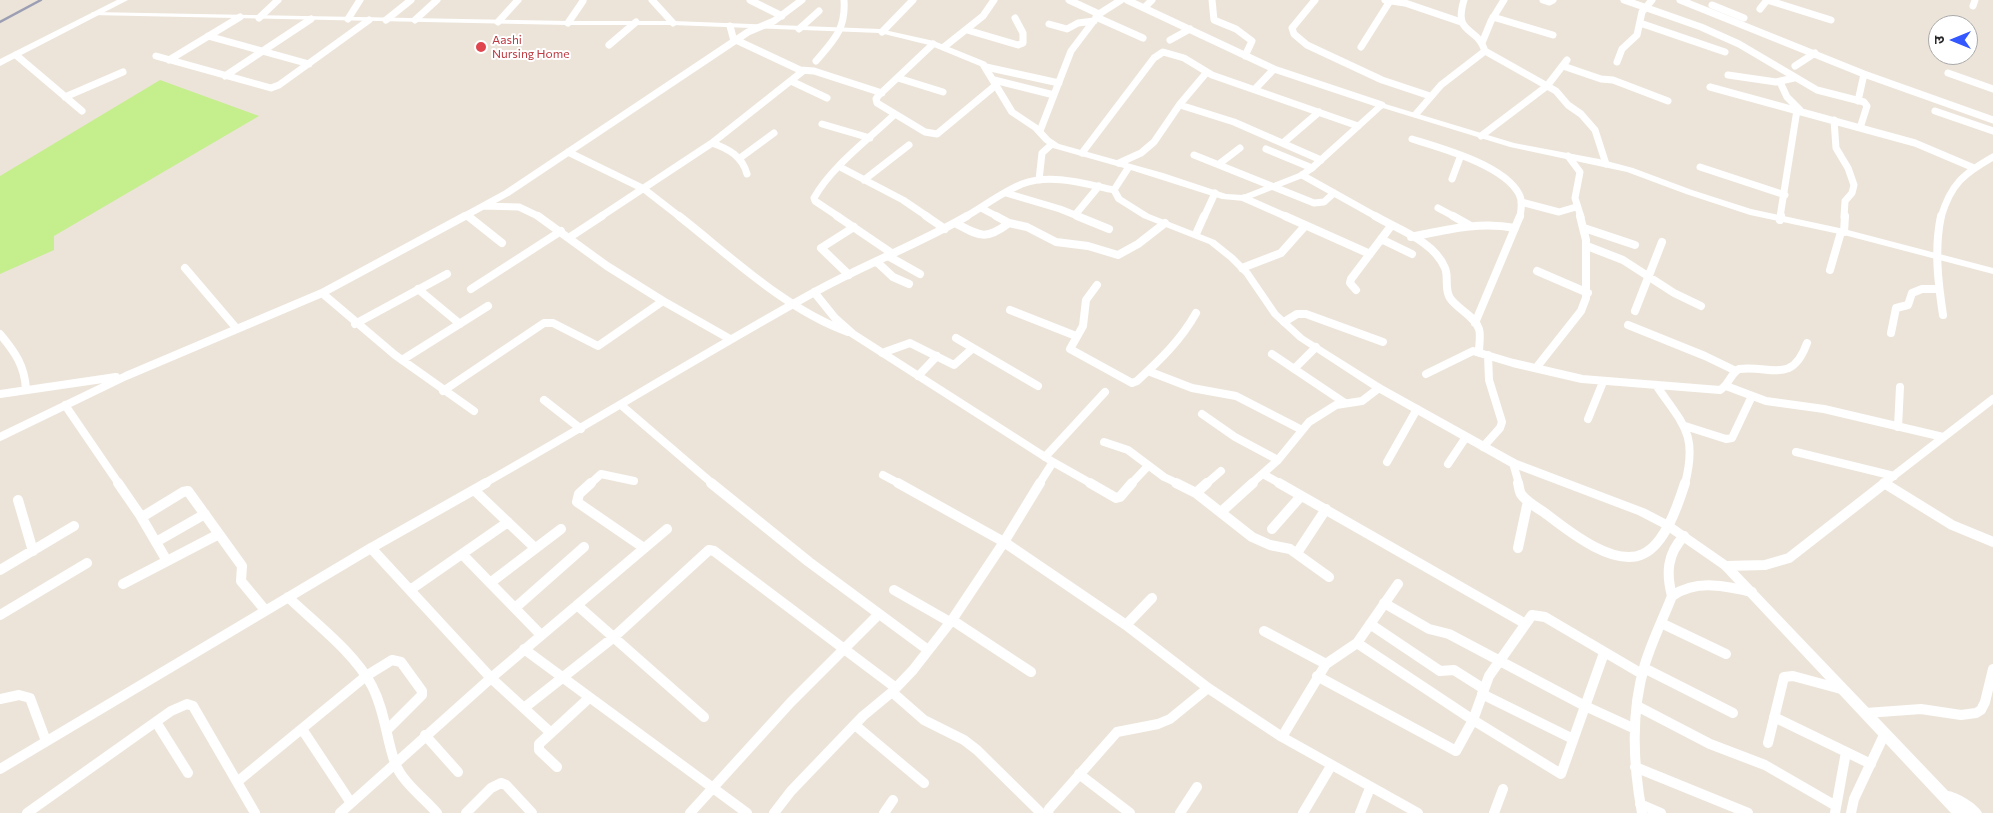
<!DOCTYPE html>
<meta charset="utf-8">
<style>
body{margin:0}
#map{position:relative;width:1993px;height:813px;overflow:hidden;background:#ece4d9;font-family:Commissioner,"Noto Sans Devanagari",sans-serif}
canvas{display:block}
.north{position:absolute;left:1928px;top:15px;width:50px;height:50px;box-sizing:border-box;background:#fff;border:1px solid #a9a9a9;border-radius:50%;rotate:270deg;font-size:14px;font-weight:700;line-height:20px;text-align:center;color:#292929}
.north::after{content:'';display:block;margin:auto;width:18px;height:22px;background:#3358ff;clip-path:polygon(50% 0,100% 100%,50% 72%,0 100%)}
</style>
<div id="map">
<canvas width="1993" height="813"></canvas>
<div class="north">उ</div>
</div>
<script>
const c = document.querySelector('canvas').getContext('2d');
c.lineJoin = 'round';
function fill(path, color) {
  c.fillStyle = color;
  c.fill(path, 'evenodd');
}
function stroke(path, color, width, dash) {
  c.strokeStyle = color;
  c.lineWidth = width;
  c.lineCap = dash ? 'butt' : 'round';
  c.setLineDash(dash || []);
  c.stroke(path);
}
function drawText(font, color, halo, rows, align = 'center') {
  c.font = font + ' Commissioner,sans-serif';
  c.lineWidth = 4;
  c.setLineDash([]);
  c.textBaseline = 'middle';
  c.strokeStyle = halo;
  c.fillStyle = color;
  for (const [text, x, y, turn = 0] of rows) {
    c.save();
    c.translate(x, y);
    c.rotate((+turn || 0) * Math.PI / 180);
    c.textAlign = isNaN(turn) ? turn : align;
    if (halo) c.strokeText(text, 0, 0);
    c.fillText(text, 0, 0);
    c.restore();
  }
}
fill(new Path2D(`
 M160,80l99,36 -205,120v14l-54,24v-98z`), '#c5ee8d');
stroke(new Path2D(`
 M652,0l21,23
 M750,0l32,16
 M1069,0l30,14
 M1127,0l147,69 108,36
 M1212,0l2,20 22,9 16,12 -7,15
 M1315,0l-23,28 2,6 13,11 75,35 48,16
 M1385,0l20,3 56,19
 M1543,0l6,2 4,-2
 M1624,0l77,27 38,17 78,46 47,12 3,4 -7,22
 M1680,0l184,74 129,46
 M1712,5l32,13
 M1973,6l2,-6
 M1144,8l8,-8
 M1760,9l7,-9 64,20
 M1096,17l47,21
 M1493,17l60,18
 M259,18l19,-18
 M348,19l12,-19
 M386,20l25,-20
 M415,20l22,-20
 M498,22l20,-22
 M568,23l15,-22
 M1640,23l85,29
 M1049,24l18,5 11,-6 16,-2
 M730,26l4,15
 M799,29l20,-18
 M967,30l51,15 5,-2v-10l-8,-15
 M882,32l31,-32
 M208,36l101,28
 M736,40l64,30 14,1 68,22
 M1170,40l20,-11
 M1482,43l9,-22 13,-21
 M933,44l-55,52 -2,3 1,4 48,29 12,2 59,-49
 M609,45l27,-23
 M944,47l39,-31 11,-16
 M1361,47l29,-46
 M1485,51l71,40 12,14 13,9 14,16 11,34
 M16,55l66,56
 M156,56l115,32 8,-3 90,-65
 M169,60l71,-43
 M816,61c18,-21 30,-32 28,-61
 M1617,62l5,-13 15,-14 5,-23 10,-12
 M1563,66l38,13 12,1 55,21
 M1795,66l20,-13
 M986,67l73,16
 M1948,73l45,16
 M1728,75l48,7 18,-4
 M225,76l86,-57
 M898,78l45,14
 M994,80l60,15
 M791,81l36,17
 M1780,82l7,15 13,13
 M1710,87l205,56 59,25
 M1255,89l19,-20
 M65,97l58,-25
 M1858,101l6,-27
 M1180,105l54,17 87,38
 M1935,111l58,20
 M1416,114l25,-29 44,-34c-8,-26 -32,-15 -21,-51
 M1834,120l2,28 12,20 6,17 -2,8 -7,8 -1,16
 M822,124l48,14
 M1040,131l31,-80 28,-37 22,-14
 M1481,136l66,-50 20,-26
 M1412,139c29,9 92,26 107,55 4,7 2,16 1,23
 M712,143c17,6 30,13 35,31
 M1283,143l36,-31
 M1266,149l46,19
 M568,152l76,37 36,28
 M1082,153l72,-95 9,-6 21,6 28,17 146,51
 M1194,155l120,48 10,-1 10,-9
 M1568,156l12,16 -5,26 6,19
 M740,158l34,-25
 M1119,163l22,-10 13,-11 26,-38 27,-32
 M1219,164l21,-16
 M840,167l63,33 25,17
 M1700,167l85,28
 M1302,175l75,42
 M1452,179l9,-24
 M864,180l45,-35
 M1039,180l3,-27 10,-9
 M1006,193l54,16 20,8
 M1244,198l43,19
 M1521,202l38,10 17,-5
 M484,206l35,1 21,10
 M981,208l17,9
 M1438,208l17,9
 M467,215l3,2
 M1075,215l24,-29
 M463,217l44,-24 241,-161 26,-11 28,-21
 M600,217l112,-74 91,-72
 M839,217l-24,-16 -1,-3c17,-31 55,-59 81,-84
 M965,217c18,-10 37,-25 57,-33 30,-11 63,0 92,6
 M1204,217l11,-24
 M1780,217l17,-107
 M1941,217c10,-33 22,-43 52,-60`), '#fff', 7);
stroke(new Path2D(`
 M468,216l34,27
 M538,216l69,50 56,35 67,38
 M679,216c51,40 107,94 169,116
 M837,216l56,38
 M926,216l19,13
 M996,216l13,7 18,4 29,15 32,4 30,9 20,-11 27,-21
 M1077,216l32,13
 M1285,216l85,38
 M1375,216c24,14 59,25 70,52 4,9 -1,21 5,30 7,11 24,17 29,31 2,6 0,16 0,23
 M1453,216l16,9
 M1941,216c-7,33 -3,66 2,99
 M1780,220l1,-4
 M955,223c25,13 30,18 54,0
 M1584,228l51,17
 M1844,232l1,-16
 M1196,234l8,-18
 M570,237l32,-21
 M1411,237c35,-7 68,-16 104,-9
 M1381,239l31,15
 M1587,246l36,14 51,33 27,13
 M888,256l32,18
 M877,262l16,15 16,7
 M185,268l52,61
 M1242,268l39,-15 24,-27
 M1830,270l11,-38
 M1537,271l51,22
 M849,275l-28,-27 33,-21
 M1097,285l-11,15 -3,26 -13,23 62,34 5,-2c23,-21 44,-41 59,-68
 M418,289l42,35
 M471,289l90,-58
 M1356,290l-6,-7 1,-4 40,-53
 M814,292l21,26 18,16 200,128 -14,22
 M322,293l73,62 79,56
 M1010,310l66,26
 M1635,311l27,-69
 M1284,322l13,-8h9l77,28
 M1475,323l45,-107
 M355,324l92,-50
 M1628,325l77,31 31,15
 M1891,333l5,-25 12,-3 4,-12 10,-4h17
 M0,334c15,18 25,32 26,56
 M956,338l82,48
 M882,353l28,-10 44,22 19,-17
 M1272,354l73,49
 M402,360l86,-54
 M1536,368l45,-57 5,-13v-58l-6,-24
 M1294,369l22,-22
 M1148,371l44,17 44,8 66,34
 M1426,374l47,-23 40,12 69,16 138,11c9,-5 10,-16 19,-21 32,-4 53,16 68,-26
 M918,376l19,-20
 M1656,385c27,40 42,48 29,99
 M1726,386l40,15 58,8 119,28
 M443,391l101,-68h9l45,23 65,-45
 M0,394l116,-17
 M544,400l37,29
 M65,405l54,79
 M621,405l92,79
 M1202,414l33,23 43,23
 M1588,419l15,-37
 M1685,426l41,13 6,-1 20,-42
 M1898,427l2,-40
 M0,437l126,-61 196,-83 143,-77
 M1104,442l24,8 36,27 15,7
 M1483,447l17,-19 2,-6 -13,-42 -1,-25
 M1796,452l98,24
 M1045,457l60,-65
 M1053,462l39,22
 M1387,462l30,-53
 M1513,463l6,21
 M1448,464l18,-27
 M1263,474l18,10
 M883,475l17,9
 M1884,483l2,1
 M483,484c110,-62 218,-129 328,-190 51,-29 106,-49 156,-78
 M590,484l11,-10 33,7
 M1131,484l17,-18
 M1206,484l15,-13
 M1251,484l27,-24 31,-38 27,-17 26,-4 17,-13
 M1883,484l110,-85`), '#fff', 8);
stroke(new Path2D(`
 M118,483l22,32 27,46
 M591,483l-12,11 -2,8 67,46
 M711,483l98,79 119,88
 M898,483l106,59 122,83 82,63 74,49 136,76
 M1090,483l26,15 4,-1 12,-14
 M1176,483l20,10 56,44 18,8 20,4 39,28
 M1279,483l245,140
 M1518,483c1,3 1,8 3,11 5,8 17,14 24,19 22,17 69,55 98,41 22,-10 35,-49 42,-71
 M1884,483l68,42 41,17
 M474,490l61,58
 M1196,493l11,-10
 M18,500l15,51
 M1221,512l32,-29
 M142,517l41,-25 5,-1 54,75 -1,15 24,29
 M1272,529l29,-33
 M156,542l49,-28
 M371,548l120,130 60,55
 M1518,548l10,-47
 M1297,553l29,-44
 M462,554l79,81
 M1726,566l39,-1 24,-7 96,-75
 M0,570l74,-44
 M490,583l71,-54
 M123,584l96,-50
 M410,590l98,-68
 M894,590l56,32
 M1672,596c-6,-23 -5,-42 12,-60
 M288,597c27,26 66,55 84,89 13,25 14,52 23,77 7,19 29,35 42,50
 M1384,603l45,26 20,5 136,72 48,22
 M577,605l127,112
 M515,608l69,-61
 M0,615l87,-52
 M952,620l79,52
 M1661,623l65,31
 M1370,624l70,47 14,-1 30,19
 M1126,625l26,-27
 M1264,631l62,33
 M1357,643l116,77 88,54 43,-121
 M524,649l223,164
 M1644,668l89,45
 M1317,676l139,75 17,-31 16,-44 43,-61 13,2 97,57
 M892,692l32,28 40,20 13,10 64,63
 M1482,694l91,45
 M0,699l19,-4 11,3 16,43
 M1637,706l73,38 55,21 71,41
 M524,708l90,-71 95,-87 5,1 182,137
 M1866,713l55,-4 40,6 15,-2 5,-3 4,-8 8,-33
 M1774,717l97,47
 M156,722l32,51
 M855,725l69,58
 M302,729l49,74
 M425,735l33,37
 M1282,737l44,-73 31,-21 41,-59
 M1768,743l16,-66 9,-1 48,13
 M557,767l-18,-17v-6l50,-46
 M1635,767l113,46
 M0,769l371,-221 115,-65
 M1079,774l51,39
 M237,782l129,-106 26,-16 9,2 21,29v4l-35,35
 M1640,804l21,9
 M27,813l144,-102 16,-7 6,2 62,107
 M340,813l151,-135 176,-149
 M466,813l25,-25 10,-5 5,2 26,28
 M690,813l101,-111 87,-87
 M774,813l17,-22 72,-75 29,-24 21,-22 39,-50 52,-78 36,-59
 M884,813l9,-13
 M1048,813l1,-4 68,-77 41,-8 12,-5 38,-31
 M1180,813l17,-26
 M1303,813l28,-47
 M1360,813l10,-25
 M1494,813l9,-24
 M1642,813c-9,-49 -12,-100 3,-149 7,-23 18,-45 27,-68 25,-17 52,-10 80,-4
 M1835,813l11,-61
 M1851,813l3,-14 31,-66`), '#fff', 10);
fill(new Path2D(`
 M93,12l475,9h105l207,8 54,12 52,21 29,48 24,16 11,12 9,6 104,29 63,21 17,1 56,-22 10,-7 70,-63h3l132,40 85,16 34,9 59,22 59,19 93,20 149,39v6l-149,-39 -94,-20 -64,-21 -59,-22 -117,-25 -127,-39 -68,62 -10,7 -61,24 -22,-2 -91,-29 -13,20 4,7 27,17 66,26 20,16 15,15 28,41 26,24 78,49 135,75 129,49 25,13 59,41 218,228c9,1 30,13 34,22h-31l-229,-244 -59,-41 -25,-13 -129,-49 -133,-75 -78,-51 -26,-24 -28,-41 -15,-15 -20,-16 -66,-26 -27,-17 -6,-11 14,-22 -71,-20 -9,-6 -11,-12 -24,-16 -29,-48 -51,-21 -49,-12 -207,-8h-105l-477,-10v-2z`), '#fff');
fill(new Path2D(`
 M117,0h11l-128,66v-7z`), '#fff');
stroke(new Path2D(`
 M0,22l41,-22`), '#9c9fb4', 2.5);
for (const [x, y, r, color] of [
 [481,47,6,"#e0444e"]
]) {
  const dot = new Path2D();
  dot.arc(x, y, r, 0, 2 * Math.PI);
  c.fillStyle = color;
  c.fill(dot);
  stroke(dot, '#fff', 2);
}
drawText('12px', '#be3a42', '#fff', [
 ["Aashi",492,40],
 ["Nursing Home",492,54]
], 'left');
</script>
